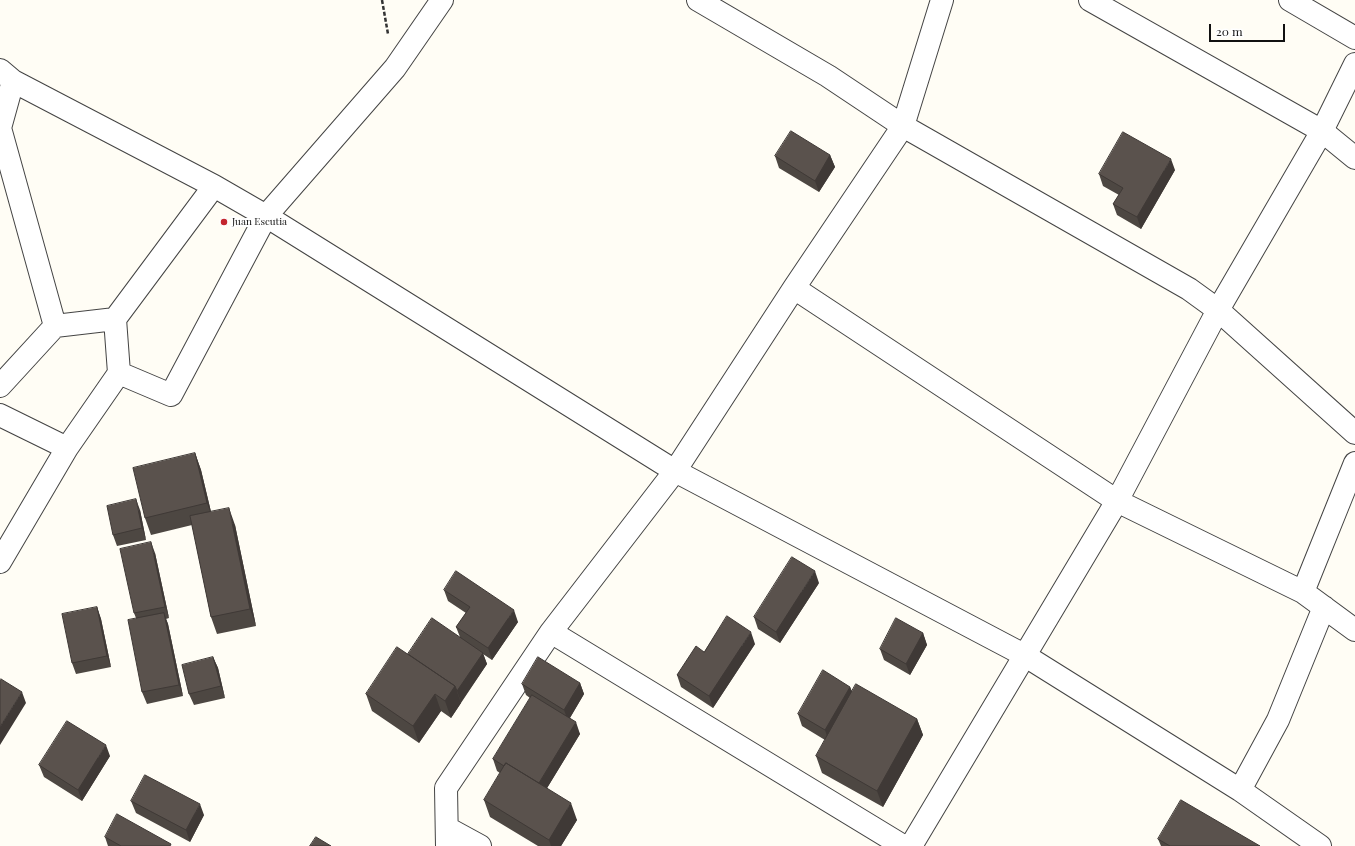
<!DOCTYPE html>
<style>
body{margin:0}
#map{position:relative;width:1355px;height:846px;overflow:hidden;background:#fffdf5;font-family:"Playfair Display",serif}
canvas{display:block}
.scale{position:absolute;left:1209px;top:24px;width:76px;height:18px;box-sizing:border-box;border:2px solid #111;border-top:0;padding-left:5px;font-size:12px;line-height:14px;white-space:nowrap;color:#111;-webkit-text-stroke:3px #fff;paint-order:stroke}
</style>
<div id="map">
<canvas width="1355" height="846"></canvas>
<div class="scale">20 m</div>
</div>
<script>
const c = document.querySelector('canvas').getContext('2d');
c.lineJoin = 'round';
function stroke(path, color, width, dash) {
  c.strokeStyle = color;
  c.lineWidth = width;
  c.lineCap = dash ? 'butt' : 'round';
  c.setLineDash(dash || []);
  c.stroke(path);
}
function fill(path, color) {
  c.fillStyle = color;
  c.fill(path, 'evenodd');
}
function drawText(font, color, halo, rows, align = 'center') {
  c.font = font + ' "Playfair Display",serif';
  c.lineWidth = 4;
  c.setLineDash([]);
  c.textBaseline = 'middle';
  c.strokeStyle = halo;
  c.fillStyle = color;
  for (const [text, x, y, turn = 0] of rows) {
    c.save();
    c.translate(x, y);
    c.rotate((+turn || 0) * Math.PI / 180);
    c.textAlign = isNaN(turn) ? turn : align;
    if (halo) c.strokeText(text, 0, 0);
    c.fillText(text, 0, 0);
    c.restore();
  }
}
const street = new Path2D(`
 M698,0l130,76 75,50 286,163 29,21 137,123
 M1090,0l232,131 33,27
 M1290,0l65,38
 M0,70l13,11 201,105 52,30 409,255 349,184 216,135 80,56
 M13,81l-13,47 55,198
 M794,288l323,213 186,91 52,38
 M115,319l99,-133
 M0,386l55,-60 60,-7 4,54
 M0,415l67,33
 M0,562l67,-114 52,-75 52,22 95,-179 129,-148 47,-68
 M1303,592l52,-129
 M551,632l352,214
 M1240,790l38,-70 46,-113
 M447,828l33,18
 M447,846l-1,-58 105,-156 124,-161 119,-183 109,-162 39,-126
 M911,846l206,-345 101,-191 104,-179 33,-67`);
stroke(street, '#444', 24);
stroke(new Path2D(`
 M382,0l6,34`), '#333', 2.5, [4, 2]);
stroke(street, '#fff', 22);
fill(new Path2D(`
 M830,155l5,12 -16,25 -40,-24 -4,-12z
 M1175,170l-34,59 -24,-14 -4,-11 6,-9 -16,-9 -4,-12z
 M195,453l6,17 10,42 24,13 21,101 -39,8 -6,-17 -19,-92 -41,10 -6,-17z
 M140,510l6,30 -29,6 -4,-11z
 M155,553l14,65 -3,1 2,5 15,72 -36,8 -5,-12 -6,-74 -2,-5z
 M819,583l-39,60 -22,-14 -4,-12z
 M444,590l74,32 -26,38 -9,-6 4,10 -36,54 -10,-7 -22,32 -47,-32 -6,-17 42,-40 52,-17 -4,-10 10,-14 -18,-12z
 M97,607l4,12 10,48 -35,7 -4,-11z
 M923,633l4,12 -17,30 -26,-15 -4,-11z
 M755,644l-42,64 -32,-21 -4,-12 27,-23z
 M213,657l5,11 7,30 -31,7 -5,-11z
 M580,683l4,11 -14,24 10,16 -33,54 30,32 -16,26h-23l-48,-29 -6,-17 16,-27 -3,-2 -4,-12 37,-61 -4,-3 -4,-11z
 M850,687l2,5 65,27 6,16 -40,72 -61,-34 -6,-17 9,-16 -23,-14 -4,-12z
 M110,756l-28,45 -38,-24 -5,-12z
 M131,801l73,14 -14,27 -54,-29z
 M105,837l67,9h-64z
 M1158,839l102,7h-99z`), '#4d4742');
fill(new Path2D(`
 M830,155l5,12 -16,25 -4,-11z
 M1171,159l4,11 -34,59 -4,-12z
 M195,453l6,17 12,50 -6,-17z
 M136,499l4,11 6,30 -4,-12z
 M229,508l6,17 21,101 -6,-17z
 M151,542l4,11 14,65 -4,-11z
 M815,571l4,12 -39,60 -4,-11z
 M97,607l4,12 10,48 -4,-11z
 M514,610l4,12 -26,38 -4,-12z
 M164,613l4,11 15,72 -4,-11z
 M751,632l4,12 -42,64 -4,-12z
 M923,633l4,12 -17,30 -4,-11z
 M483,653l4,11 -26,38 -4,-11z
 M213,657l5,11 7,30 -4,-12z
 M580,683l4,11 -16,27 -4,-11z
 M455,686l6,17 -10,15 -6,-17z
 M850,687l5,11 -26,44 -4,-12z
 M22,692l4,11 -26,42v-18z
 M435,694l6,17 -22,32 -6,-17z
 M917,719l6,16 -40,72 -6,-16z
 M576,722l4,12 -39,64 -4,-11z
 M106,745l4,11 -28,45 -4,-11z
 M571,803l6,17 -16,26h-10l-2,-6z
 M200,804l4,11 -14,27 -4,-12z`), '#3f3936');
const building = new Path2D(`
 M791,131l39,24 -15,26 -40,-25z
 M1123,132l48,27 -34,58 -24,-13 10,-16 -24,-14z
 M195,453l12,50 -62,15 -12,-50z
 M136,499l6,29 -29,7 -6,-29z
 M229,508l21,101 -39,8 -21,-101z
 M151,542l14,65 -31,6 -14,-64z
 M792,557l23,14 -39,61 -22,-15z
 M456,571l58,39 -26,38 -32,-21 14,-20 -26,-17z
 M97,607l10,49 -35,7 -10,-49z
 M164,613l15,72 -37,7 -14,-72z
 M727,616l24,16 -42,64 -32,-21 19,-29 8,6z
 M432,618l51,35 -26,38 -2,-5 -47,-32z
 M896,618l27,15 -17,31 -26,-15z
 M397,647l58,39 -10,15 -10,-7 -22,32 -47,-32z
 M213,657l8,29 -32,8 -7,-29z
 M538,657l42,26 -16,27 -42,-26z
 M823,670l27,17 -25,43 -27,-16z
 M1,679l21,13 -22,35v-47z
 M856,684l61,35 -40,72 -61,-35z
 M532,695l44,27 -37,61 -33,-20 -2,3 -11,-7z
 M67,721l39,24 -28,45 -39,-25z
 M506,763l65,40 -22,37 -65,-40z
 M145,775l55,29 -14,26 -55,-29z
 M1181,800l79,46h-90l-12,-7z
 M117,814l54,30 -1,2h-49l-16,-9z
 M316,837l15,9h-21z`);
fill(building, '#5a524d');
stroke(building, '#3f3936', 1);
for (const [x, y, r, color] of [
 [224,222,4,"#c4262e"]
]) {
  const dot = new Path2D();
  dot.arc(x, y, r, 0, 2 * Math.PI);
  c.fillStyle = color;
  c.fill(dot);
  stroke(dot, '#fff', 1.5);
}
drawText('10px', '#111', '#fff', [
 ["Juan Escutia",232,222]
], 'left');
</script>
